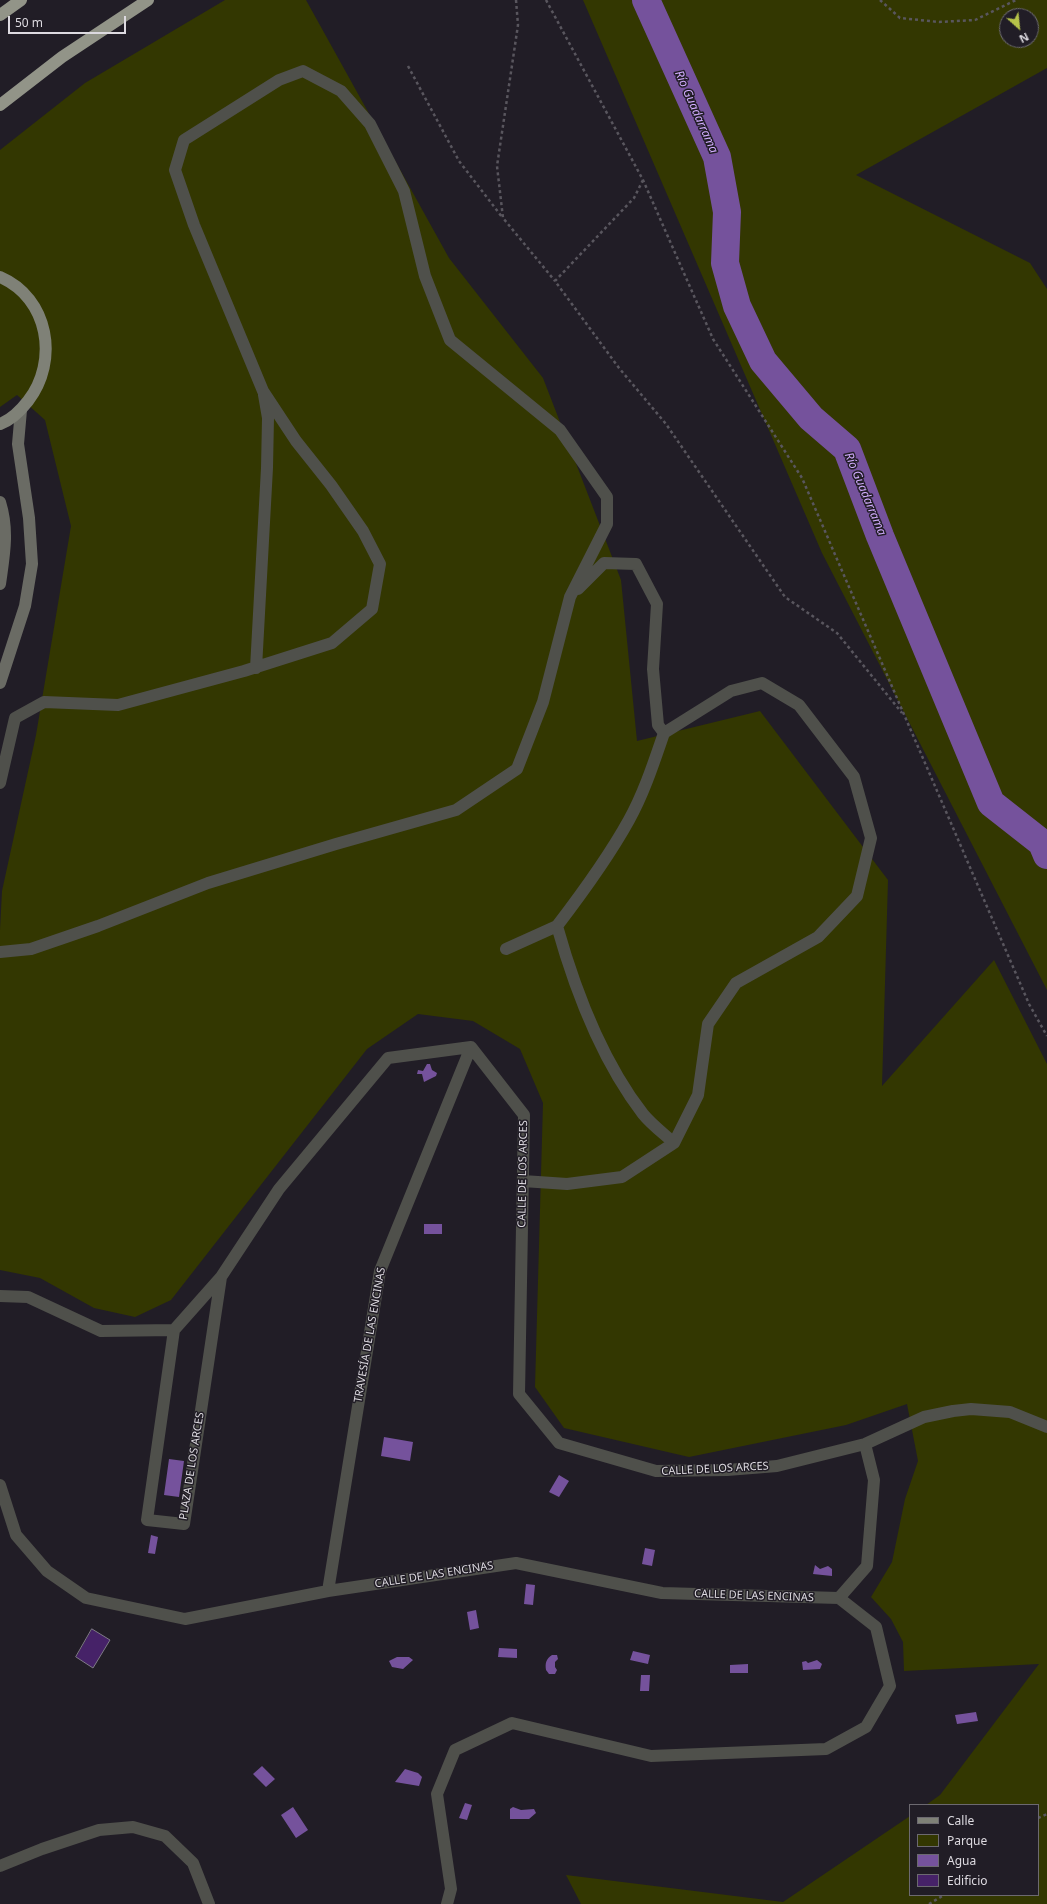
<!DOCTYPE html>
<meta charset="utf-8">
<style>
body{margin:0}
#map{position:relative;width:1047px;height:1904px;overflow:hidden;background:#211d26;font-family:"Noto Sans",sans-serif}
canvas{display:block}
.legend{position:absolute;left:909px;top:1804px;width:130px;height:92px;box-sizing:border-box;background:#211d26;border:1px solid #6c6970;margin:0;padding:5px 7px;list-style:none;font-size:12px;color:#dddae0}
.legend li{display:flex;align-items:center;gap:8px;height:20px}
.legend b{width:20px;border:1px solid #6c6970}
.north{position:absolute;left:999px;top:8px;width:40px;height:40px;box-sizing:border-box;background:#211d26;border:1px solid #6c6970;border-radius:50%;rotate:153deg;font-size:11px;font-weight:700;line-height:16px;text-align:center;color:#dddae0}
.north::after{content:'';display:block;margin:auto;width:14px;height:18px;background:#b5c249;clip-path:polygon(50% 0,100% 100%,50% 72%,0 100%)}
.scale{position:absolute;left:8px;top:16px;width:118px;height:18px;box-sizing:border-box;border:2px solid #dddae0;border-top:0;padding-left:5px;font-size:12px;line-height:14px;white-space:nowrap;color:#dddae0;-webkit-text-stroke:3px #211d26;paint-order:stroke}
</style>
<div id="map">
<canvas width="1047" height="1904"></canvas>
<ul class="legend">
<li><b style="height:5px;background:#7f8177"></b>Calle</li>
<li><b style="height:11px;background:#333701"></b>Parque</li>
<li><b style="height:11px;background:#75529c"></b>Agua</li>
<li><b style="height:11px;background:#462268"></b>Edificio</li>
</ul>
<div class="north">N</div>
<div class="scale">50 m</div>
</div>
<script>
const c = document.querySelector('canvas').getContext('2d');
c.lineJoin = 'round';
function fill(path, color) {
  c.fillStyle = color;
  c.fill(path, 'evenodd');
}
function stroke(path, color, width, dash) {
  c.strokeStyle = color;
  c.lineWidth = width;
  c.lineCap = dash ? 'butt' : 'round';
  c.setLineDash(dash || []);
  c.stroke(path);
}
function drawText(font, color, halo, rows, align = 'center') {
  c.font = font + ' "Noto Sans",sans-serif';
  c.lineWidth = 3;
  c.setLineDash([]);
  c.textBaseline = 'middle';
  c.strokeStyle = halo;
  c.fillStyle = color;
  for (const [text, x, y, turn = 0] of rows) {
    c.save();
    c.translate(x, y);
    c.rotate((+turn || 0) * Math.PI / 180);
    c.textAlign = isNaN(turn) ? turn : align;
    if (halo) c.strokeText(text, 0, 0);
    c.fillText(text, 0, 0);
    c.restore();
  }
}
fill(new Path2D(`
 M225,0h81l143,258 94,120 78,202 16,161 123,-30 128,169 -6,206 112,-126 53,104v840h-466l-15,-29 217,27 127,-86v79h128v-90h-112l14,-10 99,-131 -135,7 -1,-29 -12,-23 -20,-22 21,-35 13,-63 13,-38 -11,-57 -61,21 -157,32 -125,-29 -29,-41 8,-284 -23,-54 -47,-28 -55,-7 -51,35 -196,251 -36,17 -41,-9 -54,-30 -40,-8v-340l2,-39 34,-156 35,-209 -26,-106 -28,-25 -17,12v-257l85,-67z
 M583,0h464v68l-191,107 174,88 17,26v701l-225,-437zM1007,16h24v24h-24z`), '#333701');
fill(new Path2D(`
 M427,1064h3l2,6 5,3 -1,3 -12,6 -2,-8h-5l1,-4 5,1z
 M424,1224h18v10h-18z
 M384,1437l29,5 -3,19 -29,-5z
 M169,1459l15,2 -5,36 -15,-2z
 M559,1475l10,6 -10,16 -10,-5z
 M151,1535l7,2 -3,17 -7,-1z
 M645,1548l10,2 -3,16 -10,-2z
 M815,1565l5,4 8,-3 4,3v7l-19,-2z
 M526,1584l9,1 -2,20 -9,-1z
 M476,1610l3,18 -9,2 -3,-18z
 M499,1648l18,1v9l-19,-1z
 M633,1651l17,4 -2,9 -18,-4z
 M552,1655h5l1,4 -3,3v5l2,3 -2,4h-6l-3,-4c-1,-7 0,-11 6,-15z
 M397,1657h12l4,3 -10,9 -11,-2 -3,-6z
 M817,1660l5,4 -2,5 -17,1 -1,-8 4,-1 2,2z
 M748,1664v9h-18v-8z
 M641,1675h9l-1,16h-9z
 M976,1712l2,9 -21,3 -2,-9z
 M262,1766l13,13 -9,8 -13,-13z
 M405,1769l13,4 4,4 -3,9 -24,-4z
 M465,1803l7,2 -5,15 -8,-2z
 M293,1807l15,23 -12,8 -15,-23z
 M513,1807l8,3 13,-1 2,4 -7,6h-19v-10z`), '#75529c');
stroke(new Path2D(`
 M646,0l71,157 10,55 -2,51 12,43 26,55 48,57 36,31 33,87 111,267 51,40 5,12`), '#75529c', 28);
const building = new Path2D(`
 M92,1629l18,11 -17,28 -17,-11z`);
fill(building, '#462268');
stroke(building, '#7e7a85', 1);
stroke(new Path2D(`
 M516,0l2,25 -21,141 6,52 52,63
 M546,0l97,180 70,159 89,139 227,526 18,32
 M880,0l20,18 39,4 36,-2 41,-20
 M408,66l51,95 43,56
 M643,180l-9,18 -79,83 64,87 47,56 119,173 52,36 65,80
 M1038,1818l9,-4
 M929,1904l15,-9`), '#59565e', 2.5, [3, 3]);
stroke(new Path2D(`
 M256,668l11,-200 1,-50 -4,-23
 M664,733c-10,29 -20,60 -35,87 -21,38 -46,72 -72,106 18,64 45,135 86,188 8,10 21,20 31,29
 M0,783l15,-65 29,-16 74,3 126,-34 88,-28 40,-34 8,-45 -17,-33 -32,-46 -35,-44 -33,-50 -69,-166 -19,-55 9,-30 95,-60 24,-9 38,20 29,33 34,67 21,85 25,64 110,90 47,67v27l-37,73 -27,105 -26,67 -61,41 -120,34 -128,39 -110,43 -67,23 -31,3
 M506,949l51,-23
 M523,1181l44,3 55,-7 52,-34 24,-48 10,-71 28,-41 82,-46 39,-41 14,-58 -17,-61 -55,-72 -37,-22 -31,8 -67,42 -6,-8 -5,-56 4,-65 -21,-40 -32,-1 -26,26
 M0,1296l28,1 73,34 73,-1 47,-53 58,-88 109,-131 83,-11 53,68 -5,279 40,49 97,28 71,-1 50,-4 88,-22 59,-27 29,-6 18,-2 39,3 37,15
 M174,1330l-27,190 37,4 37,-247
 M0,1485l16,50 31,36 39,27 99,21 143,-28 188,-28 146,30 177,5 37,29 14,59 -24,41 -40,22 -175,7 -139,-33 -57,27 -18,44 14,95 -4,15
 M328,1591l52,-320 91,-224
 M839,1598l28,-32 7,-86 -9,-36
 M0,1866l42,-17 57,-19 34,-3 32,9 28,27 16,41`), '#4f504b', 12);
stroke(new Path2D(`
 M0,502c9,29 4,53 0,82
 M0,683l25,-77 7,-42 -3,-46 -11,-74 3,-34`), '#6a6b64', 12);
stroke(new Path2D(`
 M0,277c49,21 59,84 28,124 -7,9 -17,19 -28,23`), '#7f8177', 12);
stroke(new Path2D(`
 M0,15l21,-15
 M0,105l62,-48 86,-57`), '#929488', 12);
drawText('11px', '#dddae0', '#211d26', [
 ["CALLE DE LOS ARCES",523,1174,-89],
 ["TRAVESÍA DE LAS ENCINAS",370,1335,-80],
 ["PLAZA DE LOS ARCES",192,1466,-81],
 ["CALLE DE LOS ARCES",715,1469,-3],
 ["CALLE DE LAS ENCINAS",434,1575,-9],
 ["CALLE DE LAS ENCINAS",754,1596,2]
]);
drawText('italic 12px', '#d0abfc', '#211d26', [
 ["Río Guadarrama",696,112,66],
 ["Río Guadarrama",865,494,67]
]);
</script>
